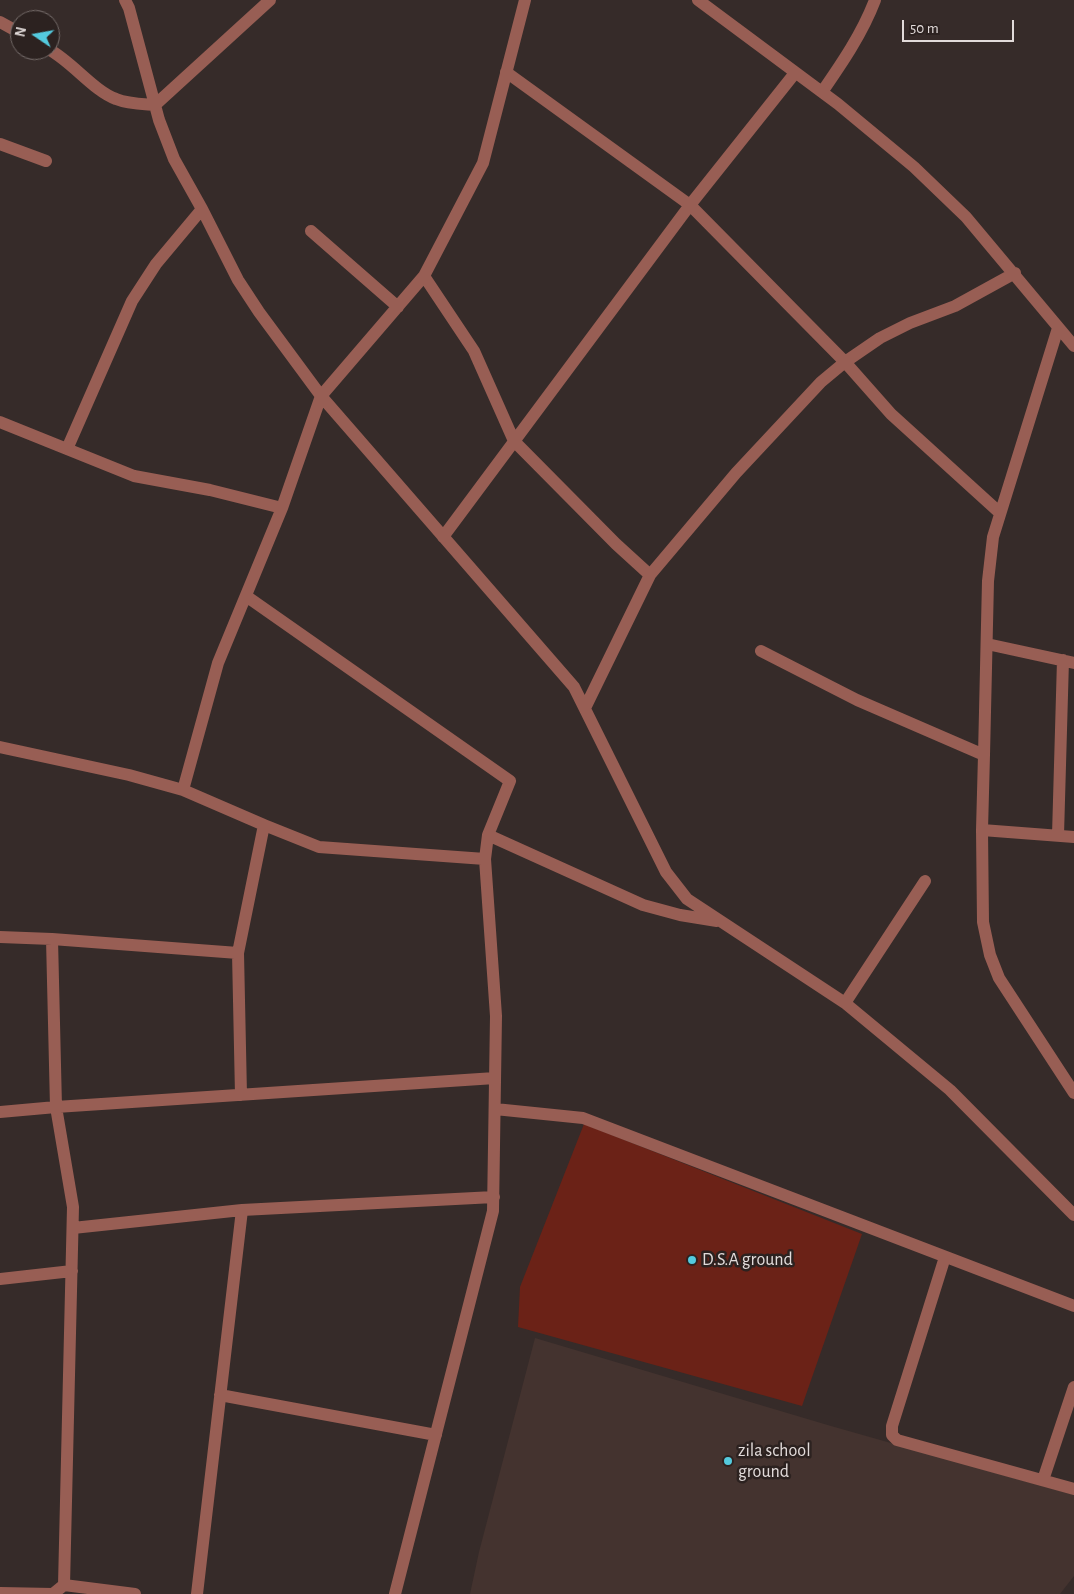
<!DOCTYPE html>
<style>
body{margin:0}
#map{position:relative;width:1074px;height:1594px;overflow:hidden;background:#362b29;font-family:"Alegreya Sans",sans-serif}
canvas{display:block}
.north{position:absolute;left:10px;top:10px;width:50px;height:50px;box-sizing:border-box;background:#2c2220;border:1px solid #756c6a;border-radius:50%;rotate:282deg;font-size:14px;font-weight:700;line-height:20px;text-align:center;color:#e2dbda}
.north::after{content:'';display:block;margin:auto;width:18px;height:22px;background:#54cade;clip-path:polygon(50% 0,100% 100%,50% 72%,0 100%)}
.scale{position:absolute;left:902px;top:20px;width:112px;height:22px;box-sizing:border-box;border:2px solid #e2dbda;border-top:0;padding-left:6px;font-size:15px;line-height:18px;white-space:nowrap;color:#e2dbda;-webkit-text-stroke:4px #2c2220;paint-order:stroke}
</style>
<div id="map">
<canvas width="1074" height="1594"></canvas>
<div class="north">N</div>
<div class="scale">50 m</div>
</div>
<script>
const c = document.querySelector('canvas').getContext('2d');
c.lineJoin = 'round';
function fill(path, color) {
  c.fillStyle = color;
  c.fill(path, 'evenodd');
}
function stroke(path, color, width, dash) {
  c.strokeStyle = color;
  c.lineWidth = width;
  c.lineCap = dash ? 'butt' : 'round';
  c.setLineDash(dash || []);
  c.stroke(path);
}
function drawText(font, color, halo, rows, align = 'center') {
  c.font = font + ' "Alegreya Sans",sans-serif';
  c.lineWidth = 5;
  c.setLineDash([]);
  c.textBaseline = 'middle';
  c.strokeStyle = halo;
  c.fillStyle = color;
  for (const [text, x, y, turn = 0] of rows) {
    c.save();
    c.translate(x, y);
    c.rotate((+turn || 0) * Math.PI / 180);
    c.textAlign = isNaN(turn) ? turn : align;
    if (halo) c.strokeText(text, 0, 0);
    c.fillText(text, 0, 0);
    c.restore();
  }
}
fill(new Path2D(`
 M535,1338l296,88 243,69v81l-14,18h-590l9,-42z`), '#44332f');
fill(new Path2D(`
 M584,1124l278,110 -60,172 -284,-79 2,-40z`), '#6b2217');
stroke(new Path2D(`
 M125,0l4,8 30,112 15,39 28,50 36,71 21,32 62,84 253,291 92,185 21,27 158,104 105,87 124,125
 M698,0l140,104 76,63 52,50 108,129
 M0,22l20,11
 M50,50c23,13 44,41 66,49 12,5 27,5 39,6l115,-105
 M506,72l184,133 155,157 46,52 109,99
 M822,92c20,-29 40,-58 53,-92
 M0,144l46,17
 M311,231l87,76
 M424,276l50,75 40,90 102,103 34,31 86,-102 85,-91 24,-20 35,-24 30,-15 45,-17 60,-33
 M1058,328l-65,209 -5,44 -4,174 -2,75 1,92 7,33 9,23 75,115
 M0,422l134,54 76,14 72,18
 M67,449l65,-148 24,-37 46,-55
 M443,537l247,-332 105,-132
 M246,596l264,185 -22,54
 M987,644l87,19
 M761,651l96,49 127,55
 M585,708l65,-133
 M0,747l129,28 54,15 81,35 -26,128 -186,-14 -52,-2
 M183,790l35,-127 64,-155 39,-112 103,-120 59,-113 42,-163
 M264,825l55,22 166,12 3,-24 155,70 37,10 37,6
 M982,830l92,7
 M1058,835l5,-175
 M238,953l3,142
 M845,1003l80,-122
 M495,1109l88,9 491,188
 M0,1112l56,-5 439,-29
 M73,1228l169,-18
 M945,1257l-53,169v9l5,5 177,49
 M0,1279l72,-8
 M220,1395l216,40
 M1043,1480l31,-93
 M64,1585l71,9
 M0,1593l53,1 11,-9 9,-378 -17,-100 -4,-168
 M197,1594l45,-384 252,-13
 M395,1594l98,-383 3,-195 -11,-157`), '#985e54', 12);
for (const [x, y, r, color] of [
 [692,1260,5,"#54cade"],
 [728,1461,5,"#54cade"]
]) {
  const dot = new Path2D();
  dot.arc(x, y, r, 0, 2 * Math.PI);
  c.fillStyle = color;
  c.fill(dot);
  stroke(dot, '#2c2220', 2);
}
drawText('18px', '#e2dbda', '#2c2220', [
 ["D.S.A ground",702,1260],
 ["zila school",738,1451],
 ["ground",738,1472]
], 'left');
</script>
